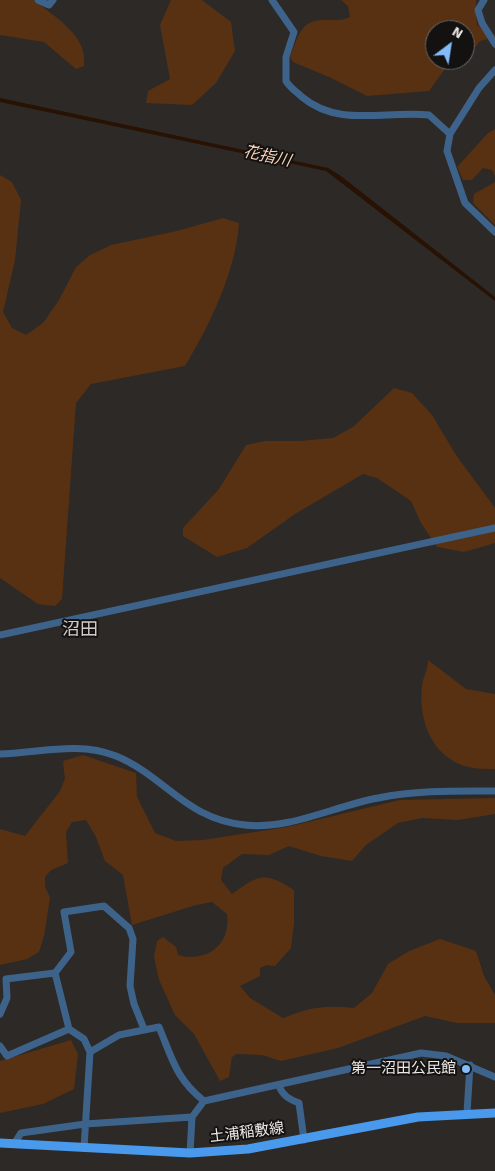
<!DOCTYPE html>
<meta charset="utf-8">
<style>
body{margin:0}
#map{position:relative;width:495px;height:1171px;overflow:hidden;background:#2d2926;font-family:Signika,sans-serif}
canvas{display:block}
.north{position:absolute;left:425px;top:20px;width:50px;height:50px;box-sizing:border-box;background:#141211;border:1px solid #6a6866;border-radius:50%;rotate:31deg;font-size:14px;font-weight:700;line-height:20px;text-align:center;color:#ece8e6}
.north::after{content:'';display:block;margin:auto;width:18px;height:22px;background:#82bcfa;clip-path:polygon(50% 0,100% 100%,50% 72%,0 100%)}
</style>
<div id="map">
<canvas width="495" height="1171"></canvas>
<div class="north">N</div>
</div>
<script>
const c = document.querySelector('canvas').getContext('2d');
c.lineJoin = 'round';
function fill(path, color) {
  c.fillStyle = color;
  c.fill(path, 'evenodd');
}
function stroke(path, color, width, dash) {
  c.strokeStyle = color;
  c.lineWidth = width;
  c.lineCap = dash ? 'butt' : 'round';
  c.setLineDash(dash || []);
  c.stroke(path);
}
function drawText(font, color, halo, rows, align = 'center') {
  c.font = font + ' Signika,"Noto Sans JP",sans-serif';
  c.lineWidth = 4;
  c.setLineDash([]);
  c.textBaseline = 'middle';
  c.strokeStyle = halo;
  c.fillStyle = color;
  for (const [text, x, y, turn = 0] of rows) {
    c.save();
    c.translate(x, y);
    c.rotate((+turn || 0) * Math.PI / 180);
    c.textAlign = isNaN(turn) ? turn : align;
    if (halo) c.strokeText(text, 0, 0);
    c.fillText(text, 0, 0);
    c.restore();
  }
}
fill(new Path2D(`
 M0,0h33l4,2c20,17 51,34 47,64l-8,3 -32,-27 -44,-7z
 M171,0h31l29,22 4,29 -19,32 -24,22 -46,-2 2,-12 22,-12 -10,-54z
 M341,0h135l1,25 18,10v7l-7,-3 -8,2 -8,10 -7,3v-24h-30v30h19l-4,2 -21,29 -62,5 -36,-18 -38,-16 -3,-5c9,-22 10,-38 37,-37 9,0 15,1 23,-3l-2,-11z
 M495,129v47l-3,-6 -9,-2 -11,12h-9l-6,-13 31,-34z
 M0,175l12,7 9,18 -6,60 -12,52 9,16 14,7 17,-12 16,-23 17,-33 14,-12 21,-10 66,-14 46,-13 16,5c-3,47 -29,102 -54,143l-94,18 -15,19 -14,196 -7,7 -17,-2 -38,-26z
 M495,182v43l-22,-22 1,-9z
 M394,388l18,5 20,22 24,40 39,53v35l-31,9 -27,-5 -16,-24 -10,-22 -34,-23 -14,-4 -68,40 -48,34 -30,9 -34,-21v-8l36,-39 27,-44 19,-4h35l33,-3 20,-11z
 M428,660l38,29 29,5v75c-9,0 -19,0 -27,-2 -36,-9 -50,-47 -46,-81 1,-9 6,-16 6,-26z
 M83,755l53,18 1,24 18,36 21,8 27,-1 84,-13 113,-27 95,-2v16l-37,6 -36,-2 -24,5 -32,22 -14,16 -31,-5 -32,-10 -20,9 -27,-1 -19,14 -2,12 11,14c27,-19 32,-23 62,-4v33l-3,25 -16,18 -8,-1 -7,3v8l-20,10 10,12 33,20c29,-11 39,-13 71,-10l18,-15 16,-29 21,-13 31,-12 36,12 8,25 11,19v28h-38l-32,-7 -87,32 -57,13 -19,-6 -25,-1 -5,3 -3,20 -9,4 -26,-47 -19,-19 -16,-35 -5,-23 3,-16 6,-4 13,10 2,8c30,8 53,-11 49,-41l-15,-12 -16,3 -64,20 -9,-50 -18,-14 -9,-24 -10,-17 -14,2 -6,10 2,31 -17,7 -6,7v9l5,12 -6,38 -5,16 -12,7 -27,6v-136l25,7 35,-45 5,-12 -2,-18z
 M71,1040l7,14 -4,35 -31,15 -43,9v-52z`), '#583112');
fill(new Path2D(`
 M0,98l328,70 13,8 154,121v4l-169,-130 -326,-69z`), '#271203');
stroke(new Path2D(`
 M38,0l11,5 4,-5
 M272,0l22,32 -8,25v24c4,7 11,11 16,16 37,31 84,13 127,18l21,19
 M484,0l-6,10 4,13 13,21
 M495,70l-16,18 -29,46 -3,17 18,52 30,29
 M0,635l495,-107
 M0,754c39,-1 78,-13 116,2 49,20 69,63 129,69 45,5 89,-19 133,-27 39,-8 78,-7 117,-7
 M0,1014l7,-16 -1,-19 49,-6
 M0,1046l7,10 62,-27
 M90,1052l29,-17 40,-8c13,31 17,52 45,74
 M279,1086c4,10 10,13 20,17l5,37
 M467,1113l3,-48
 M14,1144l7,-11 64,-9 107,-7 12,-16 217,-48 25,3 49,21
 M84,1148l6,-96 -6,-13 -15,-10 -14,-56 16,-21 -7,-40 40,-6 25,22 4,11 -3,47 4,18 10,25
 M190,1153l2,-36`), '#3e638b', 7);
stroke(new Path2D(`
 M0,1143l190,10 58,-4 170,-32 77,-4`), '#499aec', 9);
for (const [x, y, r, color] of [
 [466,1069,5,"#82bcfa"]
]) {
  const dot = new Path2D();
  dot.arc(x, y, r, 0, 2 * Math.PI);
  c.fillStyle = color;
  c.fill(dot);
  stroke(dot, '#141211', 2);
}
drawText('15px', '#ece8e6', '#141211', [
 ["第一沼田公民館",456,1069]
], 'right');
drawText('15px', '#ece8e6', '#141211', [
 ["土浦稲敷線",247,1133,-7]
]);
drawText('italic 16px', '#f7d0b6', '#141211', [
 ["花指川",267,157,12]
]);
drawText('18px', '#d1cbc7', '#141211', [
 ["沼田",80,630]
]);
</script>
